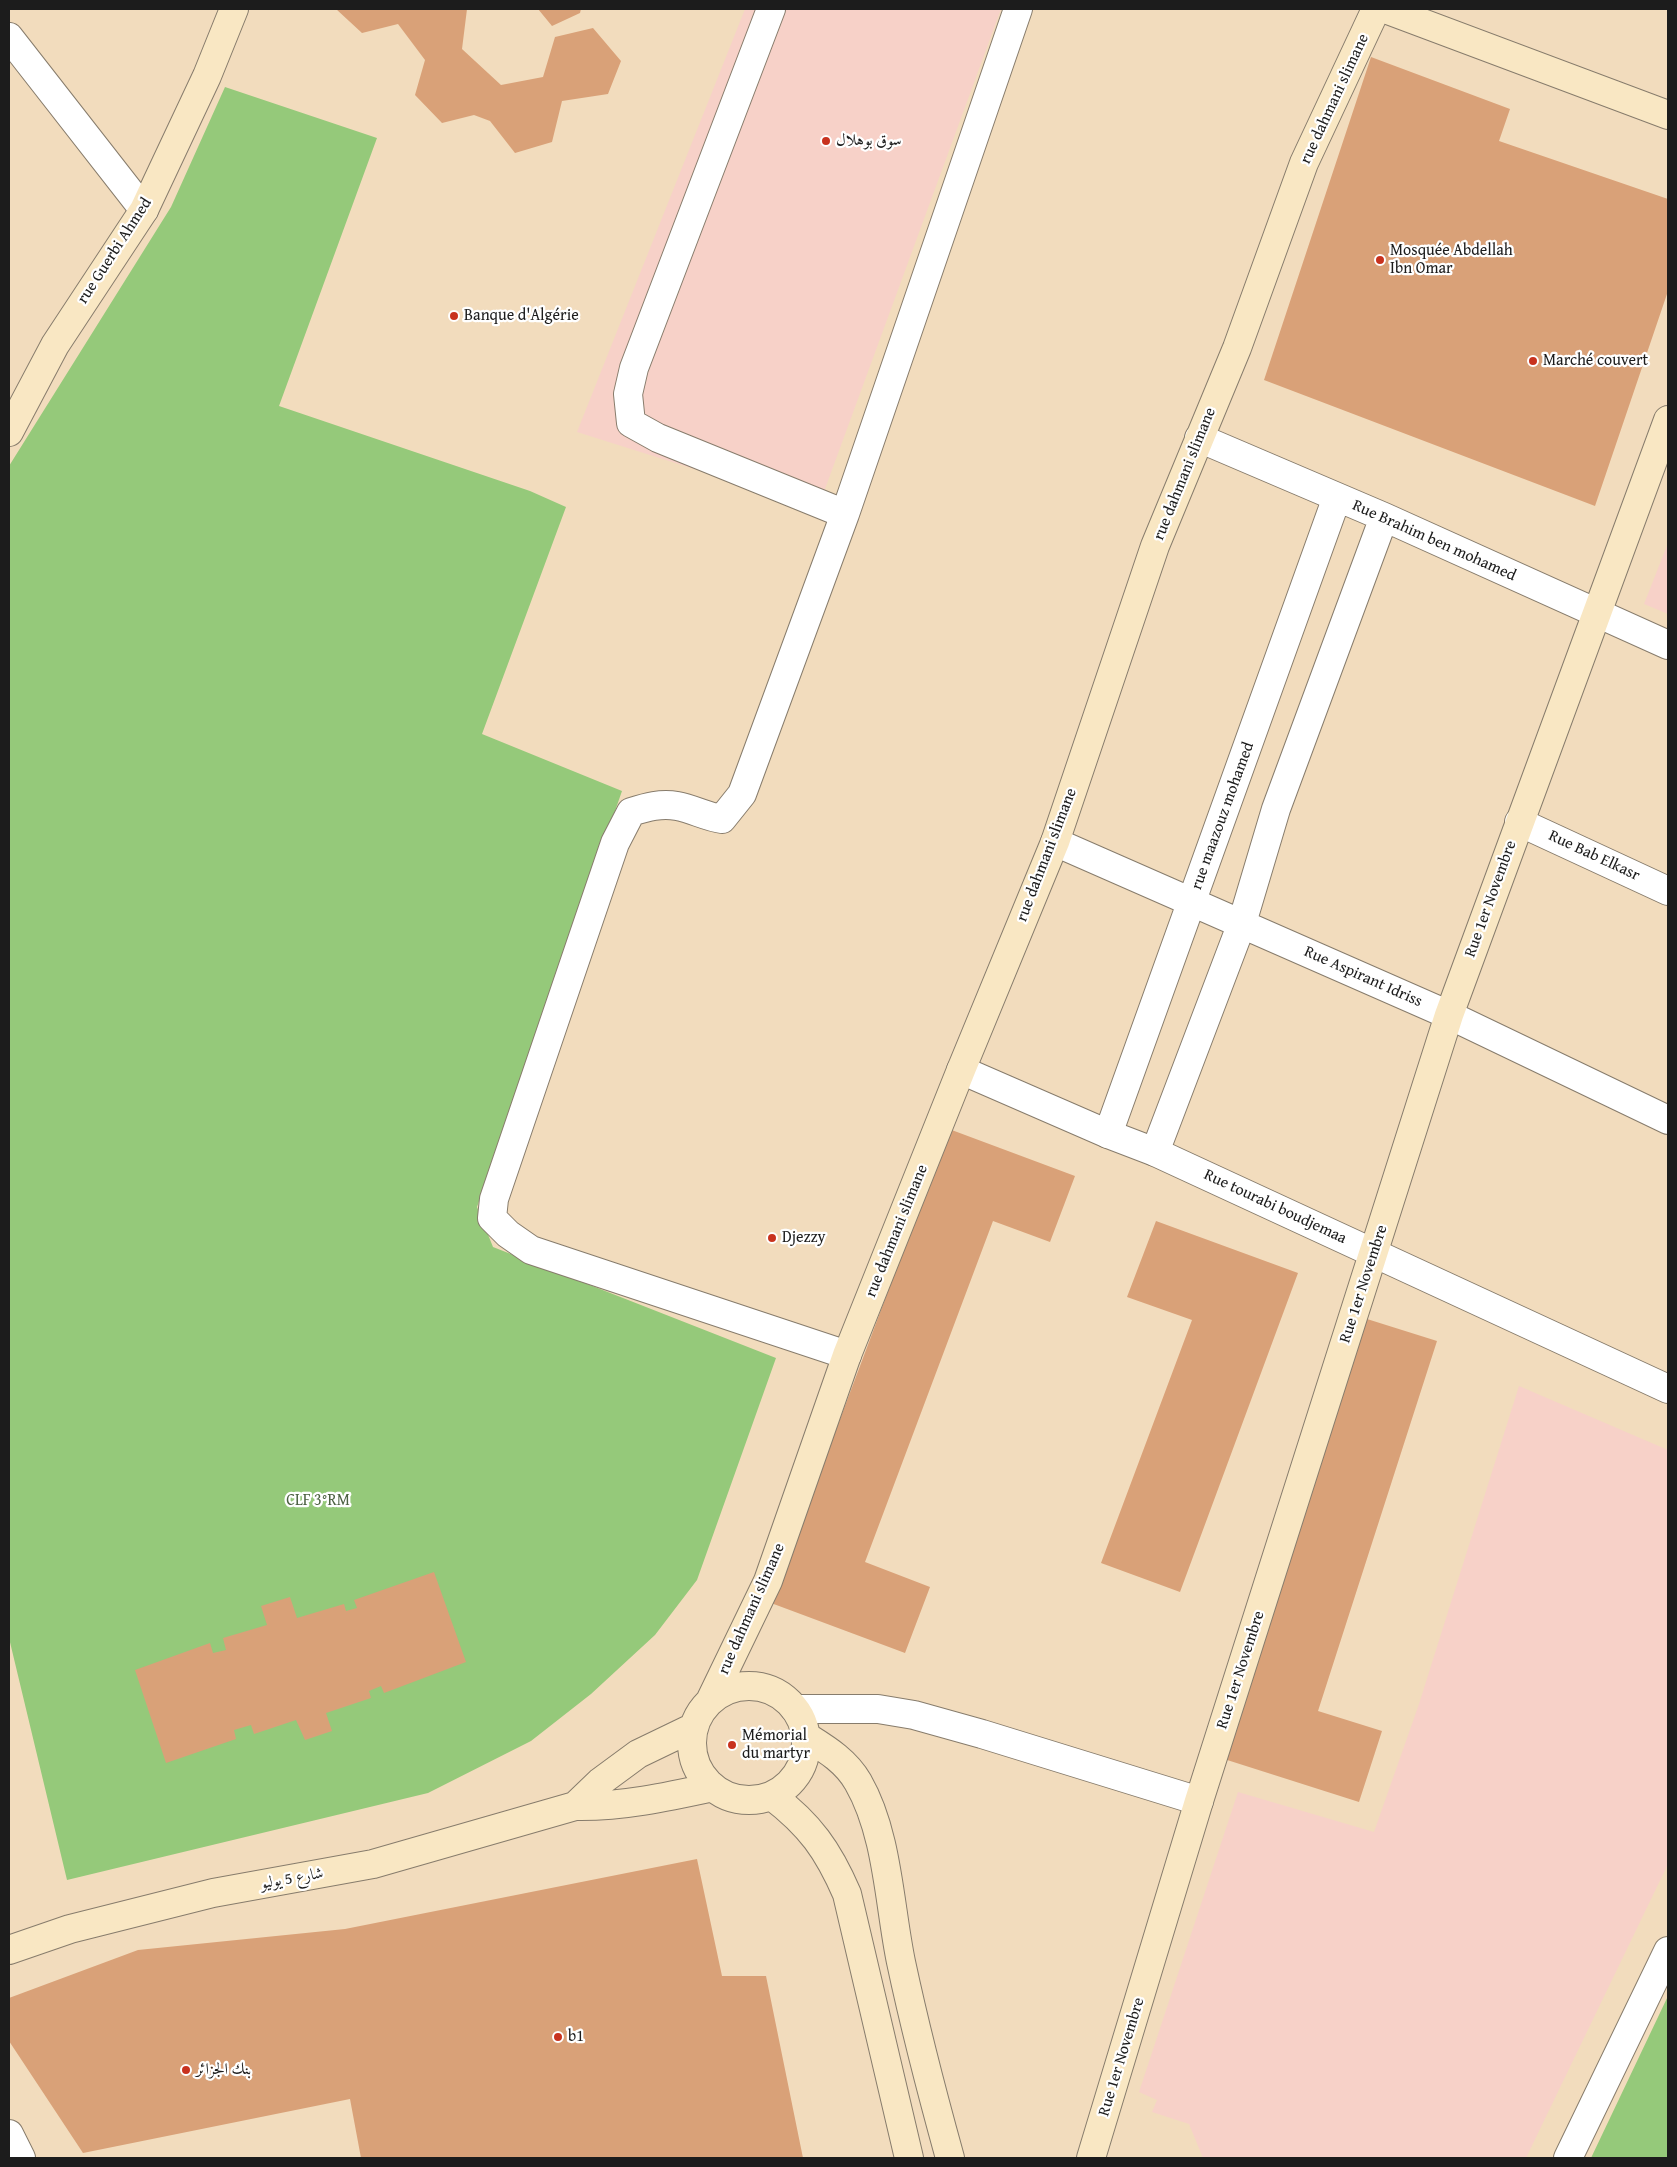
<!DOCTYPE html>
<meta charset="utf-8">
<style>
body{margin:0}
#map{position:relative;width:1677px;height:2167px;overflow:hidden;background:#f2dcbd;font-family:"Gentium Book Plus",serif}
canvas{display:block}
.frame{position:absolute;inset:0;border:10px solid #1c1c1c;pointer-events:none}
</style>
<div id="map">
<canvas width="1677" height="2167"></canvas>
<div class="frame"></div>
</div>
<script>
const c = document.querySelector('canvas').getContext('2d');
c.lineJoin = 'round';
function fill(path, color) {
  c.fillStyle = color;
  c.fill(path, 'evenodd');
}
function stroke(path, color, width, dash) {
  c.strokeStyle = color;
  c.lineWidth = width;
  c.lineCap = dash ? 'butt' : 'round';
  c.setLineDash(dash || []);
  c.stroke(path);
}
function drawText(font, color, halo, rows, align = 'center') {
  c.font = font + ' "Gentium Book Plus",Amiri,serif';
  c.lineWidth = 4.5;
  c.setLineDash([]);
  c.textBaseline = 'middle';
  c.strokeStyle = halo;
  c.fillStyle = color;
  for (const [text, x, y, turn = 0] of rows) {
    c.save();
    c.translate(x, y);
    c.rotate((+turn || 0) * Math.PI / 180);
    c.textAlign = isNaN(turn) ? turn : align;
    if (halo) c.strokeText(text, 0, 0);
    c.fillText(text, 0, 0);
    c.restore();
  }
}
fill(new Path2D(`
 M745,9h256l-183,499 -241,-76z
 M1668,543v71l-24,-10z
 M1519,1386l149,64v414l-142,294h-323l-14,-34 -37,-12 5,-12 -18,-8 99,-300 136,40 45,-128z`), '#f7d1c8');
fill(new Path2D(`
 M225,87l152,51 -98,268 251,85 36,16 -84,227 140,57 -145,416 16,40 283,111 -79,222 -42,55 -64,59 -60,47 -103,52 -361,87 -58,-242v-1172l162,-259z
 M1668,1996v162h-77z`), '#95c97a');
fill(new Path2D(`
 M336,9h131l-5,40 39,36 42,-8 12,-40 38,-9 28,33 -13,33 -46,7 -10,41 -37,11 -25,-32 -16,-6 -32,8 -27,-28 10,-35 -27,-36 -36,9z
 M538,9h43l-1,4 -28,13z
 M1371,57l139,52 -11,32 169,58v92l-73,215 -331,-126z
 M949,1129l126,47 -25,66 -57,-21 -128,341 65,25 -25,66 -134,-50z
 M1156,1221l142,52 -118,319 -79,-29 91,-243 -65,-23z
 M1367,1319l70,22 -119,370 64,20 -23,71 -135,-43z
 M434,1572l32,90 -82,31 -3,-7 -12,5 2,7 -45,15 6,18 -27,9 -9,-20 -42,14 -3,-9 -17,5 2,9 -70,24 -31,-93 75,-27 3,10 13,-3 -3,-12 44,-13 -6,-19 29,-9 7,21 47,-14 2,7 11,-3 -3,-8z
 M697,1859l25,117h44l37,182h-442l-11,-59 -267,54 -74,-112v-43l129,-48 207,-21z`), '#d9a178');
const minor = new Path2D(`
 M771,9l-137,359 -6,26 3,29 27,15 187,76
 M9,37l135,173
 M1199,438l185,79 284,128
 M1519,822l149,69
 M1055,842l394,173 219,105
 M1108,1134l229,-637
 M1155,1152l87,-229 34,-114 108,-292
 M847,1355l-316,-105 -23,-16 -16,-16 2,-19 121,-356 16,-31c16,-5 30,-9 46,-6 16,3 30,11 45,13l20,-25 103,-280 173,-505
 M795,1709h83l36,6 68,19 217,67
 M9,2134l12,24
 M1568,2158l100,-207`);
const tertiary = new Path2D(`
 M961,1070l147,64 47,18 513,237`);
const secondary = new Path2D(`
 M1385,9l283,106
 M9,432l46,-87 89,-135 63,-134 27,-67
 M692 1743a57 57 0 1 1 114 0a57 57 0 1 1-114 0Z
 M711,1699l57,-118 79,-226 114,-285 94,-228 100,-296 82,-198 67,-185 72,-154
 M807,1737c19,12 39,24 51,45 30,52 31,122 43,180 14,66 31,131 49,196
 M772,1796c38,29 56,54 75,98l62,264
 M575,1806l25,-24 38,-28 56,-27
 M9,1950l61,-21 143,-36 160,-29 202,-58c46,1 92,-9 138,-19
 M1091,2158l108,-357 250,-786 219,-595`);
stroke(minor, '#877c6c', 30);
stroke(tertiary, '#877c6c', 30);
stroke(secondary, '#877c6c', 30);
stroke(minor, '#fff', 28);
stroke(tertiary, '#fff', 28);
stroke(secondary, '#f9e7c3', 28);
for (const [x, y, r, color] of [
 [826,141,5,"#c8321e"],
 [1380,260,5,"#c8321e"],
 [454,316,5,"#c8321e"],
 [1533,361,5,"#c8321e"],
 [772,1238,5,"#c8321e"],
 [732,1745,5,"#c8321e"],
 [558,2037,5,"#c8321e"],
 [186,2070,5,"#c8321e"]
]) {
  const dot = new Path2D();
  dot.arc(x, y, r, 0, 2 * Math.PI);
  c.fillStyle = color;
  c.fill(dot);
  stroke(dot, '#fff', 2);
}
drawText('16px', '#1c1c1c', '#fff', [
 ["rue dahmani slimane",1335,99,-65],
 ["rue Guerbi Ahmed",115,251,-57],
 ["rue dahmani slimane",1185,474,-68],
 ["Rue Brahim ben mohamed",1434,541,24],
 ["rue maazouz mohamed",1223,816,-70],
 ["rue dahmani slimane",1047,855,-69],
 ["Rue Bab Elkasr",1594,856,25],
 ["Rue 1er Novembre",1491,899,-70],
 ["Rue Aspirant Idriss",1363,977,24],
 ["Rue tourabi boudjemaa",1275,1207,25],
 ["rue dahmani slimane",897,1231,-68],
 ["Rue 1er Novembre",1364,1284,-72],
 ["rue dahmani slimane",752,1609,-66],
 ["Rue 1er Novembre",1241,1670,-72],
 ["شارع 5 يوليو",292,1879,-10],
 ["Rue 1er Novembre",1122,2057,-73]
]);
drawText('16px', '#1c1c1c', '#fff', [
 ["سوق بوهلال",836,141],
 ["Mosquée Abdellah",1390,251],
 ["Ibn Omar",1390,269],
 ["Banque d'Algérie",464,316],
 ["Marché couvert",1543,361],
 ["Djezzy",782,1238],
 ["Mémorial",742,1736],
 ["du martyr",742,1754],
 ["b1",568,2037],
 ["بنك الجزائر",196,2070]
], 'left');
drawText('16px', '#4c6142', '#fff', [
 ["CLF 3°RM",318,1501]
]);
</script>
